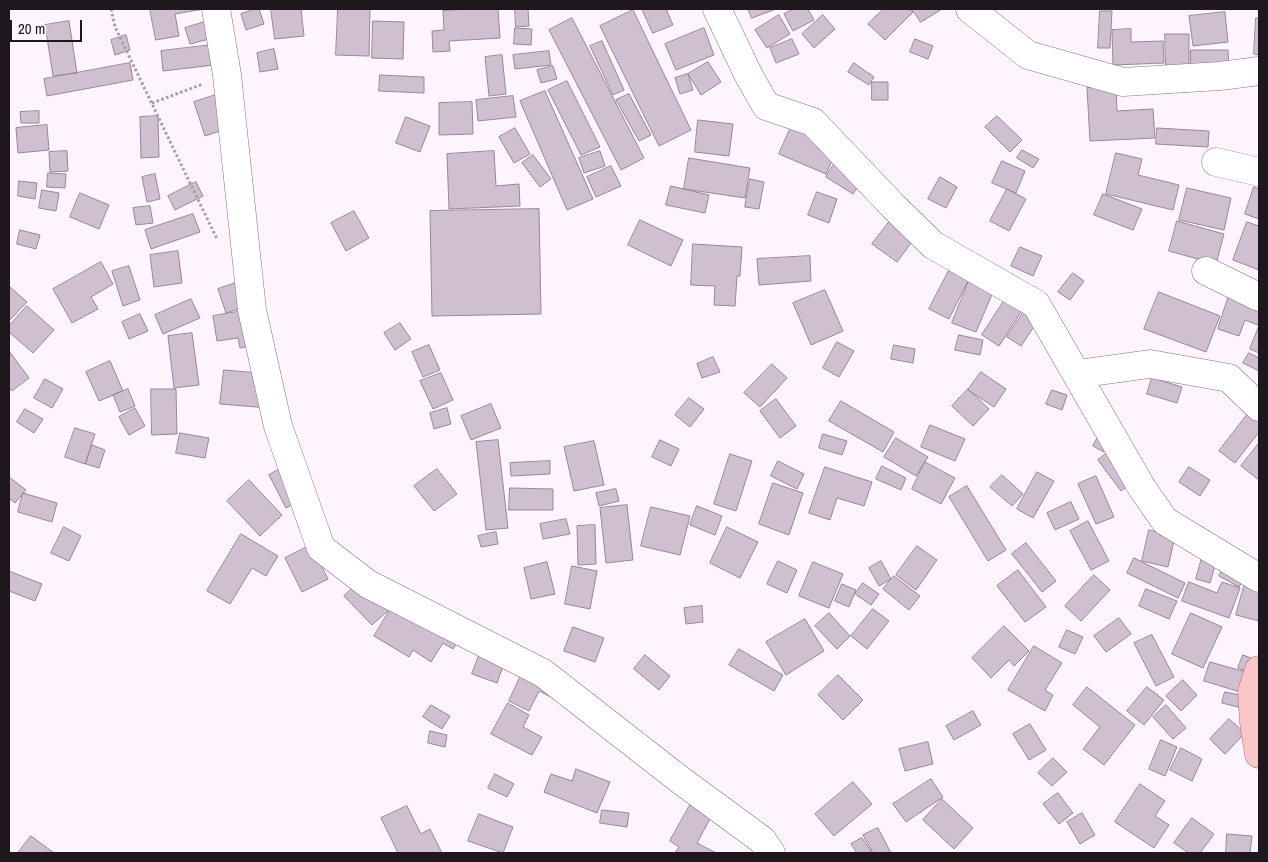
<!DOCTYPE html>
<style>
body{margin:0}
#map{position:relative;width:1268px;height:862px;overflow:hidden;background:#fef4fe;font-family:"Archivo Narrow",sans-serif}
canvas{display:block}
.frame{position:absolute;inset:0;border:10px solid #1e181e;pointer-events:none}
.scale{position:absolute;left:10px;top:20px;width:72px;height:22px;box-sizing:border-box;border:2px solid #1e181e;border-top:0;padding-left:6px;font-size:15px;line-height:18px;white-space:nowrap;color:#1e181e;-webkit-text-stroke:4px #fef4fe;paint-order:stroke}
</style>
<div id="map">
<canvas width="1268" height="862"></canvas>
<div class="frame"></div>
<div class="scale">20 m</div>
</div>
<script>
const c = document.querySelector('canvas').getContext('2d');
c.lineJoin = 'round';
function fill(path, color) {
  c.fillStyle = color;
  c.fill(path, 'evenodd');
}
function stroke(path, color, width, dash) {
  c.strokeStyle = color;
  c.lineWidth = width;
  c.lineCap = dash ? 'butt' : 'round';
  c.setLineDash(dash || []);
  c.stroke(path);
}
const building = new Path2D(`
 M150,9h54l-29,5 4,22 -23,4z
 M255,9h4l5,15 -18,6 -5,-16z
 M271,9h30l3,27 -29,3z
 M338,9h32l-1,47 -33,-1z
 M470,9h28l2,29 -51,3 1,10 -17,1 -1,-21 12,-1 -1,-19z
 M515,9h13l1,17 -13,1z
 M642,9h24l7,16 -20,8z
 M748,9h28l-24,9z
 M794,9h14l6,11 -21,11 -9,-17z
 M884,9h25l4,3 -28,28 -17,-16z
 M912,9h30l-21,13z
 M633,10l58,120 -32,16 -59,-120z
 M1100,11h12l-2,37h-12z
 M1225,12l3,30 -35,4 -4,-30z
 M779,15l11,19 -23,14 -12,-18z
 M823,15l12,14 -21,19 -12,-14z
 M572,18l72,140 -23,12 -72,-140z
 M1256,18h3v37l-5,-1z
 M69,21l8,52 -24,3 -8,-51z
 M208,21l5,17 -23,6 -5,-16z
 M373,21l31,1 -1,37 -31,-1z
 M515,28l17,1 -1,16 -17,-1z
 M704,28l10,27 -38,15 -11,-26z
 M1131,29v13l32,-1 1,22 -51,2 -1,-35z
 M1165,34h24v33l-23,1z
 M126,35l4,15 -15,5 -4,-15z
 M792,39l7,15 -23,9 -6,-15z
 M915,39l18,7 -5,13 -18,-7z
 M602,41l22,49 -11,5 -23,-49z
 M212,45l2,20 -51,6 -2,-20z
 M274,49l4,20 -18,3 -3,-19z
 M1191,50h37l1,17h-38z
 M549,51l2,14 -36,4 -2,-14z
 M502,55l4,39 -17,2 -4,-39z
 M708,62l13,20 -20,13 -13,-21z
 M130,63l3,17 -86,16 -3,-17z
 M854,63l20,14 -5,8 -21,-13z
 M553,66l4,13 -16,4 -4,-13z
 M688,74l5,16 -13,4 -5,-16z
 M380,75l44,2v16l-45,-2z
 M567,81l33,66 -19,8 -33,-65z
 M872,82h16v18h-16z
 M1116,87l1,24 36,-2 2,29 -65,3 -3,-53z
 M545,91l48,108 -26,11 -47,-109z
 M219,94l12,33 -26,9 -11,-34z
 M629,94l22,41 -12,6 -23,-41z
 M513,96l3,21 -38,4 -2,-21z
 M472,102l1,32 -34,1v-32z
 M39,111v12h-18l-1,-11z
 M158,116l1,41 -18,1 -1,-41z
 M997,116l25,24 -12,12 -25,-25z
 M406,117l24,9 -10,26 -24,-9z
 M795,118l28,12 -7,16 19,8 -9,20 -47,-20z
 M698,120l35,4 -4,32 -34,-4z
 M47,125l2,25 -31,3 -2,-25z
 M515,128l15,26 -16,9 -15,-26z
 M1157,128l52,3 -1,16 -52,-3z
 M1022,150l17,9 -6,9 -16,-10z
 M67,151l1,20 -18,1 -1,-20z
 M494,151l2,35 23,-2 1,22 -71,3 -2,-55z
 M600,151l5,15 -21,7 -5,-15z
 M841,153l27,18 -15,23 -27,-17z
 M1116,153l26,6 -4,16 41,10 -6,25 -67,-16z
 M533,155l18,24 -11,8 -18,-24z
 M689,158l61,10 -5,30 -61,-9z
 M1002,161l23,10 -9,22 -24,-10z
 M611,166l10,20 -25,11 -9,-20z
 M48,173l18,1 -1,14 -18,-1z
 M155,174l5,25 -13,3 -5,-25z
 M940,177l17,10 -11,21 -18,-9z
 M750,179l14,3 -5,27 -14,-2z
 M19,181l18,2 -2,16 -17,-3z
 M196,182l7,14 -28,14 -7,-14z
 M671,186l38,9 -4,18 -39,-8z
 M1254,187l5,2v30l-14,-5z
 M1187,188l44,10 -7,32 -45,-10z
 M1007,189l19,10 -17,32 -19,-10z
 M42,190l17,3 -3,18 -17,-3z
 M817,192l20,7 -8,24 -21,-8z
 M80,193l29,12 -10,24 -29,-12z
 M1103,194l39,15 -9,21 -39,-15z
 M150,206l3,17 -17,2 -3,-17z
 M539,209l2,105 -109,2 -2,-105z
 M354,211l15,27 -23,13 -15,-28z
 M193,214l7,18 -49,17 -6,-19z
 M640,220l43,20 -12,26 -43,-21z
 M890,221l24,18 -17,23 -25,-18z
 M1177,221l47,13 -8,30 -47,-13z
 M1247,222l12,4v44l-26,-10z
 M20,230l20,5 -4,14 -19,-5z
 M693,244l49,3 -2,29h-3l-2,30 -21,-1 1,-19 -24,-1z
 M1020,247l22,9 -9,20 -22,-10z
 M178,251l4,32 -28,4 -4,-32z
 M957,255l19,10 -27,54 -20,-10z
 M810,256l1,25 -52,4 -2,-26z
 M101,262l12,22 -22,13 7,12 -26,14 -19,-34z
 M129,266l11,34 -17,6 -11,-35z
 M974,268l25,10 -23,54 -24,-9z
 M1073,273l11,8 -14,19 -12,-8z
 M242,281l9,24 -25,8 -8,-24z
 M9,286l18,16 -18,19z
 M825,290l18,41 -32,14 -18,-42z
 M1159,292l61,24 -14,36 -62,-23z
 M1230,292l29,10v19l-1,4 -13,-5 -6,16 -21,-7z
 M1009,293l17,11 -27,42 -17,-11z
 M191,299l9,19 -37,16 -8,-19z
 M27,306l27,24 -21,23 -24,-21v-6z
 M1027,307l14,9 -20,30 -14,-9z
 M255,309l6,35 -21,4 -2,-10 -21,3 -4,-25z
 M140,314l8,17 -19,8 -7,-17z
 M400,323l11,16 -16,11 -11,-17z
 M1259,326v27l-9,-4z
 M192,333l7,52 -25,3 -6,-52z
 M959,335l24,5 -3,15 -25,-5z
 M837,342l17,9 -15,26 -16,-9z
 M429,345l11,25 -17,7 -11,-25z
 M894,345l21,4 -2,14 -22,-4z
 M9,351l20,27 -17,13 -3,-4z
 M1249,353l10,5v13l-16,-8z
 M713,357l7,15 -18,6 -5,-14z
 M110,361l13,30 -24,10 -13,-29z
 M772,364l15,14 -27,29 -16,-14z
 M224,370l47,4 -3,34 -48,-4z
 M981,372l25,17 -12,18 -26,-17z
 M441,373l12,27 -20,9 -13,-28z
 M1152,378l30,9 -5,16 -30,-9z
 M45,379l18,10 -11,19 -18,-10z
 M128,389l7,17 -15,6 -7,-17z
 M151,389h25l1,45 -25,1z
 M968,389l21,20 -16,17 -21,-20z
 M1052,390l15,5 -5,15 -16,-6z
 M689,398l15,11 -14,18 -15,-12z
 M776,399l20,27 -16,12 -20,-27z
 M841,401l53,31 -11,20 -54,-31z
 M1257,402l2,2v28l-24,31 -16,-12z
 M491,404l10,24 -30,12 -10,-24z
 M135,408l10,18 -16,9 -10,-18z
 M447,408l4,16 -17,5 -4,-16z
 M25,409l18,10 -9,14 -17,-11z
 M1105,424l12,6 -13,22 -11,-6z
 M930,425l35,14 -10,22 -34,-14z
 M75,428l20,6 -10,30 -20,-7z
 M180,433l29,5 -4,20 -29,-5z
 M823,434l24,7 -5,14 -23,-7z
 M896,438l32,19 -12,19 -32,-19z
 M498,440l10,88 -22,2 -10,-88z
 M660,440l19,9 -8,17 -19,-9z
 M594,441l10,44 -30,6 -10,-44z
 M1122,442l23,31 -24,18 -23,-31z
 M1259,443v37l-18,-14z
 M92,445l13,5 -6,18 -13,-4z
 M730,454l22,7 -16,50 -22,-7z
 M550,461v13l-39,2 -1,-13z
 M778,461l26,13 -7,15 -26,-13z
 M925,462l30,16 -14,26 -29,-15z
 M882,466l24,12 -5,12 -25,-11z
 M825,467l47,15 -8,24 -27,-8 -7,22 -21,-7z
 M1189,467l21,13 -10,16 -21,-14z
 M282,468l17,33 -13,7 -17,-33z
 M437,469l20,25 -23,17 -20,-25z
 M1037,472l17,9 -21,37 -16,-9z
 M1002,475l21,19 -11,12 -22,-19z
 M1096,476l18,41 -18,7 -18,-40z
 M9,477l17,13 -11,13 -6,-5z
 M249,480l33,35 -22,21 -33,-35z
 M773,483l30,10 -14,42 -30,-11z
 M967,486l39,64 -18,11 -39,-64z
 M510,488l43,1v21h-44z
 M616,489l3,12 -20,5 -3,-13z
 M23,493l34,10 -5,19 -34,-10z
 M1071,502l8,17 -24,11 -8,-17z
 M627,505l6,55 -27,3 -6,-55z
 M697,506l25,10 -7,19 -25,-10z
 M651,507l39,9 -10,39 -39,-9z
 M566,519l4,15 -27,5 -3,-15z
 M1088,521l21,40 -18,9 -21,-39z
 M595,525l1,39 -18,1 -1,-39z
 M64,527l17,9 -12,25 -18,-8z
 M727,527l31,15 -18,36 -30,-15z
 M1149,530l26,6 -7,31 -26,-6z
 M496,532l2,12 -17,3 -3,-11z
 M241,534l37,22 -12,20 -14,-8 -22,36 -23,-13z
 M1026,543l30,38 -14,11 -30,-38z
 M311,545l17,34 -26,13 -17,-34z
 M917,546l20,14 -21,30 -20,-15z
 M1205,547l14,4 -9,32 -14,-4z
 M1134,558l51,25 -7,15 -51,-25z
 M1229,559l19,11 -9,17 -20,-11z
 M778,561l19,9 -10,23 -20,-9z
 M881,561l10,18 -12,7 -10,-18z
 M547,562l8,32 -24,5 -7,-31z
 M813,562l30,12 -14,34 -30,-12z
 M572,566l25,5 -7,38 -25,-5z
 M1018,570l28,37 -21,15 -28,-36z
 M9,571l33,13 -7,17 -26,-10z
 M1094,575l16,15 -29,31 -16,-15z
 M894,576l26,20 -11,14 -26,-21z
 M1247,576l12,3v42l-23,-6z
 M362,579l28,30 -18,16 -28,-29z
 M1189,582l28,11 5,-11 18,6 -11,30 -47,-17z
 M863,583l16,11 -8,11 -16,-11z
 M842,584l14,6 -7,17 -14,-6z
 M1146,589l31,12 -8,18 -30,-13z
 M395,602l66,34 -8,13 -10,-6 -12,19 -18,-12 -4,7 -35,-21z
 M702,606l1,16 -17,2 -2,-16z
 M873,609l16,12 -22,28 -16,-13z
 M829,613l21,23 -13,13 -22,-23z
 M1191,613l31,14 -19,41 -31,-14z
 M1119,618l12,16 -25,18 -12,-16z
 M805,619l19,32 -38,24 -20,-33z
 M1004,626l25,25 -15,15 -5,-6 -18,18 -19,-20z
 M573,627l31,11 -9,24 -31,-11z
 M1067,630l16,7 -8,17 -16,-7z
 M1152,635l22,42 -18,9 -22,-43z
 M483,645l24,10 -10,28 -25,-9z
 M1034,646l28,17 -17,27 8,5 -8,16 -37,-21z
 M739,649l44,26 -9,16 -45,-26z
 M645,655l25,21 -11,14 -25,-21z
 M1243,655l16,6 -2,15 -19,-8z
 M1210,662l43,12 -6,20 -43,-13z
 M524,669l29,29 -14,-7 -10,20 -20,-10z
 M838,675l25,25 -20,20 -25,-25z
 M1183,680l14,15 -16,16 -15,-15z
 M1087,687l48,38 -31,40 -21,-16 17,-22 -27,-22z
 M1147,687l17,13 -20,25 -17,-14z
 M1225,692l20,4 -3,12 -20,-5z
 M508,703l21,12 -6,12 19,10 -10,18 -41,-21z
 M431,705l19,11 -8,13 -19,-12z
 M1166,705l20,23 -13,11 -20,-22z
 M973,711l8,14 -27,15 -8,-14z
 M1229,719l16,14 -20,21 -15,-15z
 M1030,724l16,26 -17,10 -16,-26z
 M430,731l17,4 -2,12 -17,-4z
 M1161,740l16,7 -12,29 -16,-7z
 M928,742l5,22 -28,7 -6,-22z
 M1181,748l21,11 -10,22 -22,-11z
 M1053,758l14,14 -15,14 -14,-13z
 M576,769l34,13 -13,31 -53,-21 7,-18 21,7z
 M495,774l19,10 -7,13 -19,-9z
 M931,779l12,18 -37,25 -13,-18z
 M853,782l19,22 -38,32 -19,-22z
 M1140,784l25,17 -10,15 14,9 -15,23 -39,-26z
 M1058,793l15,20 -14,11 -16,-20z
 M942,799l31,29 -19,21 -31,-29z
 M690,805l21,12 -14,26 19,10h-41l4,-6 -9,-6z
 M407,806l14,28 9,-5 12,24h-44l-17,-35z
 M602,810l27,3 -2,14 -27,-4z
 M1082,813l13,22 -15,9 -13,-22z
 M479,814l34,13 -10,26 -35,-12z
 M1192,818l22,16 -14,19h-11l-15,-10z
 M878,828l13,25h-18l-10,-18z
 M1227,834l25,2 -2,17h-24z
 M31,836l23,17h-36z
 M862,838l10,15h-15l-6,-9z`);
fill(building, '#d0bfd0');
stroke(building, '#978796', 1);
const minor = new Path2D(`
 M216,9l11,66 25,235 26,116 43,122 47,36 175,89 136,106 83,61 9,13
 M717,9l31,65 18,32 47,16 80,84 40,39 103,59 106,184 23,33 94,57
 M970,9l58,46 95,27 97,-6 39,-5
 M1216,162l43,10
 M1206,271l53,26
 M1077,374l73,-10 79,14 30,29`);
const major = new Path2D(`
 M1259,670l-7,22 2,30 5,32`);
stroke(minor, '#837383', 29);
stroke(major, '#ac7075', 29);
stroke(new Path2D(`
 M111,9l4,18 102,212
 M152,103l51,-19`), '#a79ea7', 3, [2.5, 2.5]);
stroke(minor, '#fff', 28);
stroke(major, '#fbc6c8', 28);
</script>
